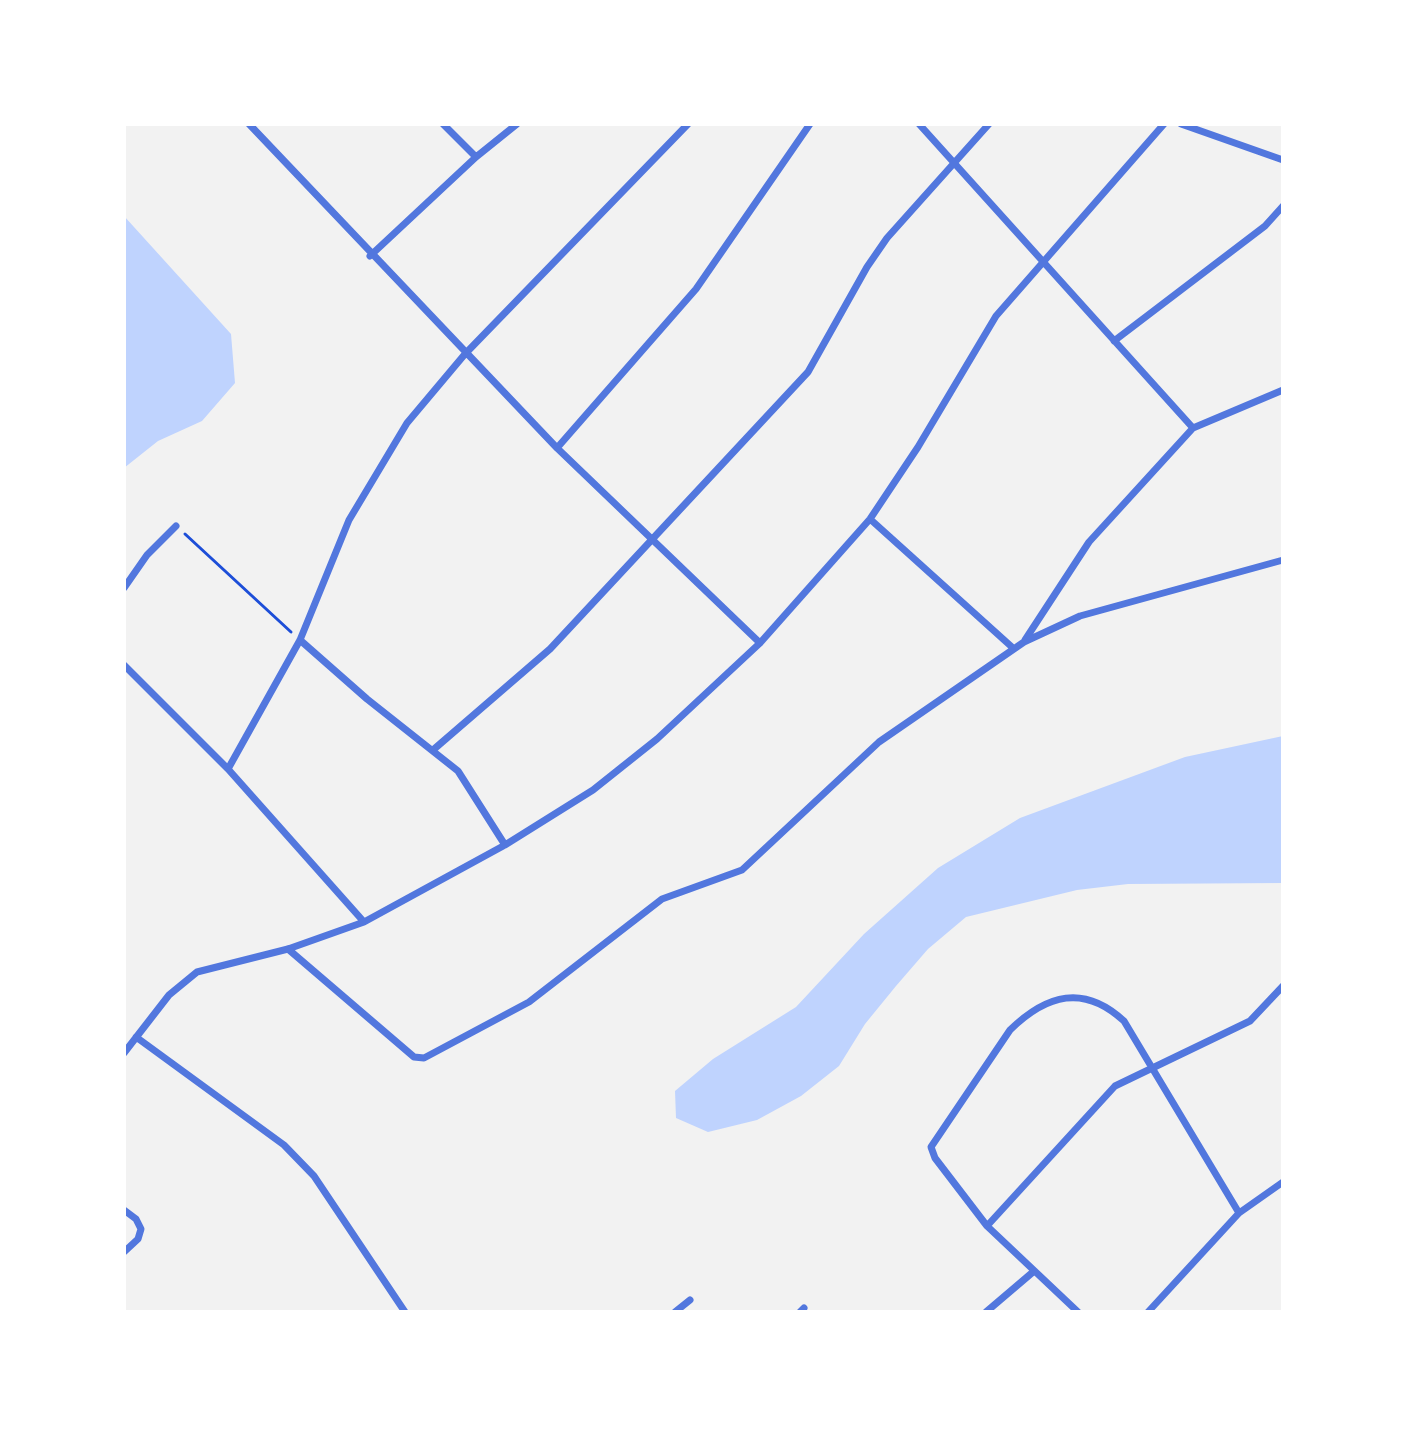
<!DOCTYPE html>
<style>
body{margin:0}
#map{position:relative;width:1407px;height:1436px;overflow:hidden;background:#f2f2f2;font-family:Manrope,sans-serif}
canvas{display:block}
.frame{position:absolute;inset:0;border:126px solid #fff;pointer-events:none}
</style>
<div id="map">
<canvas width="1407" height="1436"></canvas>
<div class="frame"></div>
</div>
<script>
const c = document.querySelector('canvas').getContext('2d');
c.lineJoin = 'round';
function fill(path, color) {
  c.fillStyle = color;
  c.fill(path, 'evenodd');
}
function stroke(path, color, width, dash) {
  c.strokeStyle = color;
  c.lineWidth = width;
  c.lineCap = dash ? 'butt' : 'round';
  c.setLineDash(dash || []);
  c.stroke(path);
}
fill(new Path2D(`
 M124,216l107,118 4,49 -33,38 -44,20 -34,27z
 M1283,736v147l-155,1 -51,6 -111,27 -38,32 -32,37 -31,38 -26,42 -38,30 -44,24 -49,12 -32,-14 -1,-27 38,-32 83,-52 68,-73 74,-66 82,-50 165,-61z`), '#bfd3fe');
stroke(new Path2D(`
 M185,534l106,98`), '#1d4ed8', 3);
stroke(new Path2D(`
 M249,124l308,324 203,195
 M443,124l33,33
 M919,124l274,304
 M1181,124l102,36
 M370,256l106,-99 41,-33
 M1114,341l151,-115 18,-20
 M557,448l139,-159 114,-165
 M870,519l143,129
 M124,588l23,-33 29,-29
 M300,640l67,59 91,72 47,74
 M1025,640l64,-98 104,-114 90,-38
 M124,665l104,104 136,153
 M433,750l117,-101 258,-277 59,-105 20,-29 102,-114
 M228,769l72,-129 49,-120 58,-97 58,-69 223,-230
 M288,949l126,108 10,1 105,-56 133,-103 80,-29 137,-128 145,-100 56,-26 203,-56
 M136,1037l148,108 30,31 91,136
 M124,1053l45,-58 28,-23 91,-23 76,-27 141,-77 88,-55 64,-51 103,-96 110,-124 48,-72 78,-131 168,-192
 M124,1210l12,9 5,10 -3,10 -14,13
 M987,1226l128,-140 135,-65 33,-35
 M675,1312l15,-12
 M800,1312l4,-4
 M986,1312l47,-40
 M1078,1312l-91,-86 -52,-68 -4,-11 79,-117c37,-36 74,-46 114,-9l115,192
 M1148,1312l91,-99 44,-31`), '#5277de', 7);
</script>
